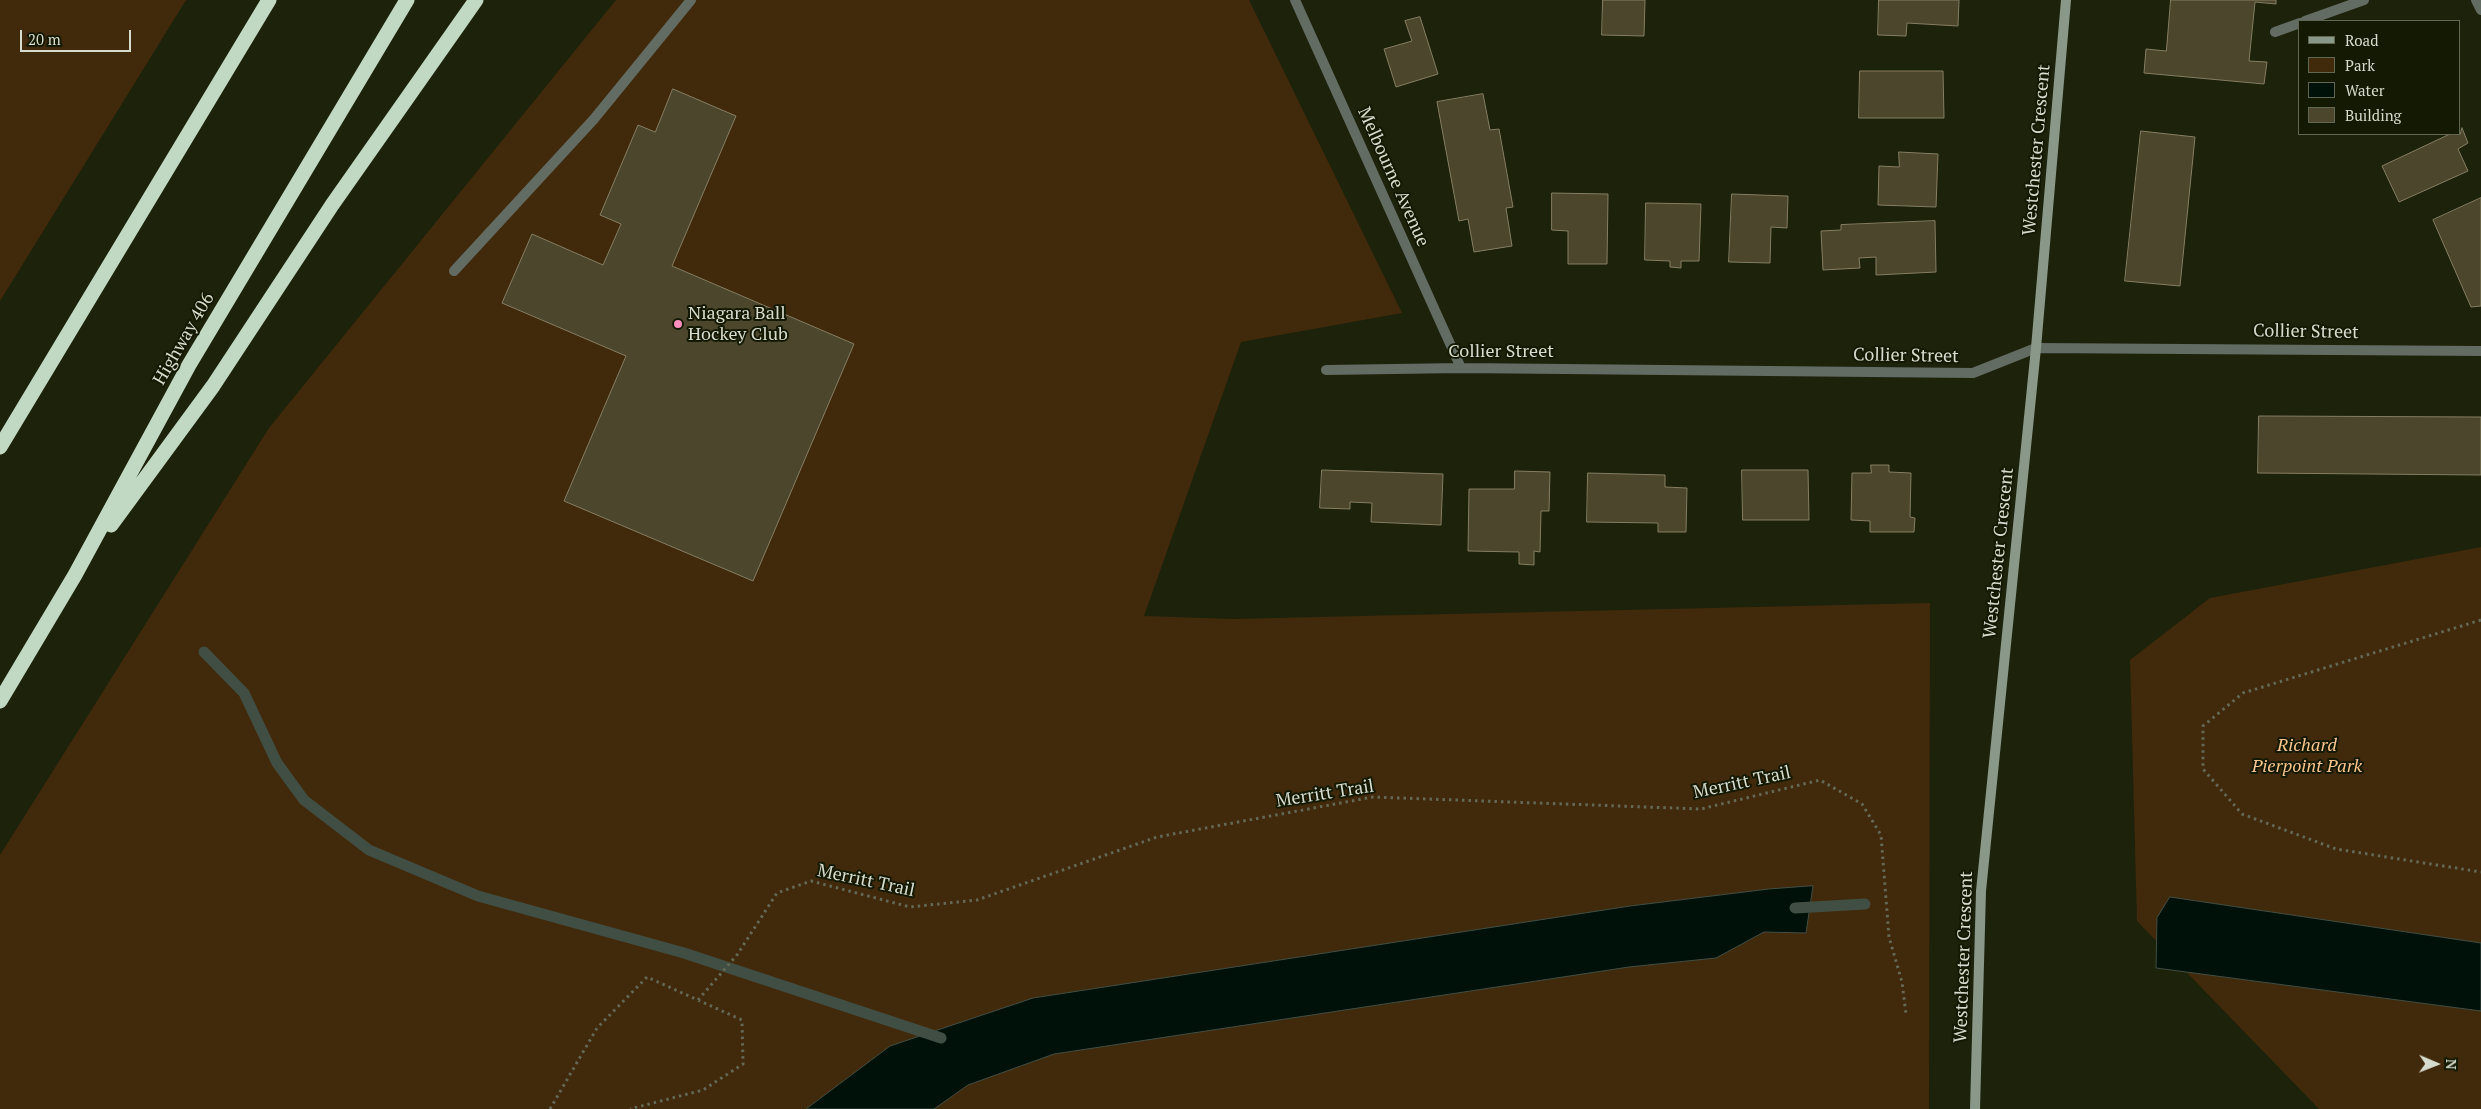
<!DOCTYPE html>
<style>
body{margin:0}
#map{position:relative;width:2481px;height:1109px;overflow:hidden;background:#1d220b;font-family:"PT Serif",serif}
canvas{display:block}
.legend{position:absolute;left:2298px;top:20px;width:162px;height:115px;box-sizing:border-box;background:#141903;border:1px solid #626754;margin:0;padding:6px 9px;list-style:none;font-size:15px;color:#d7dbcd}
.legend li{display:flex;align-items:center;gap:10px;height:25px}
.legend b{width:25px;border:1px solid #626754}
.north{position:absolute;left:2411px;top:1039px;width:50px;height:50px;-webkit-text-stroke:4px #141903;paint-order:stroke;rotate:91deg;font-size:14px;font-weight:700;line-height:20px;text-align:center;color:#d7dbcd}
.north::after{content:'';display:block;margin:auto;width:18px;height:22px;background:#d7dbcd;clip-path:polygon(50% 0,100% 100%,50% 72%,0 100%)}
.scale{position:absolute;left:20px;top:30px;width:111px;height:22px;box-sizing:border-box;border:2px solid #d7dbcd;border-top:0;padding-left:6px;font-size:15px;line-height:18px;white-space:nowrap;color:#d7dbcd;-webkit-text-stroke:4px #141903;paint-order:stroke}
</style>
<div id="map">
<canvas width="2481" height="1109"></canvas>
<ul class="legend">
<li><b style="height:6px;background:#899889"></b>Road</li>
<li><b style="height:14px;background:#412a0b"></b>Park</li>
<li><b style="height:14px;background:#00110a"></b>Water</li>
<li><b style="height:14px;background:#4c462d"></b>Building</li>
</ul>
<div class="north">N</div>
<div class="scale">20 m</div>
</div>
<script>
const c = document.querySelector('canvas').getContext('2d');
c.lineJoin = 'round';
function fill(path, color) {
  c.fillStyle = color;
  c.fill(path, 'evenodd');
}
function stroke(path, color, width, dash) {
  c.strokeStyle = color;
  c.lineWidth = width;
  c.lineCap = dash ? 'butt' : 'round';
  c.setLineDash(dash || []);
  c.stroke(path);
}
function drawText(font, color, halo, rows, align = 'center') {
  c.font = font + ' "PT Serif",serif';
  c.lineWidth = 4;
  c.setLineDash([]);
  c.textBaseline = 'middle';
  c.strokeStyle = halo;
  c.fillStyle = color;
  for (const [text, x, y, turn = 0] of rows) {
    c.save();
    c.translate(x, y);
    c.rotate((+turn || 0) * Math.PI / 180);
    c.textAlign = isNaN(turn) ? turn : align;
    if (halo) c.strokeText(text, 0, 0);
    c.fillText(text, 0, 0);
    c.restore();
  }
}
fill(new Path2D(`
 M0,0h186l-186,301z
 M616,0h633l153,313 -161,29 -97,274 89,3 697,-16 -1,506h-1929v-254l269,-427z
 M2481,547v562h-162l-182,-188 -7,-261 80,-62z`), '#412a0b');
const water = new Path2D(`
 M1813,886l-7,47 -42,-1 -48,26 -87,9 -575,87 -86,31 -34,24h-128l84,-63 143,-48 597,-92 139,-17z
 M2170,897l311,46v68l-325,-43 1,-50z`);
fill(water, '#00110a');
stroke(water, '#404e44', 1);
stroke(new Path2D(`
 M204,652l40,41 33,70 27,37 65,50 109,46 206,57 257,85
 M1795,908l70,-4`), '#404e44', 11);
const building = new Path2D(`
 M1603,0h42l-1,36 -42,-1z
 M1879,0h80l-1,26 -51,-3 -1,13 -28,-1z
 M2171,0h105v4l-21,-2 -6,59 18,1 -3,22 -120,-11 2,-24 20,2z
 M1420,17l18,57 -42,13 -12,-38 28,-8 -7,-20z
 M1860,71h83l1,47h-85z
 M673,89l63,27 -64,150 182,78 -101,237 -189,-80 62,-145 -124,-53 30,-69 71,31 18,-41 -21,-9 38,-90 17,7z
 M1483,94l7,36 9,-1 14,78 -7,1 6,38 -38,6 -6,-33 -9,2 -22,-119z
 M2462,128l6,15 -10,6 10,22 -69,31 -17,-36 68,-32h10z
 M2141,131l54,6 -15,149 -55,-5z
 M1899,152l39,2 -2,53 -58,-2 1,-39 20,1z
 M1552,193l56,1 -1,70h-39v-33l-16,-1z
 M1732,194l56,2 -1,32 -16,-1 -1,36 -41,-1z
 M2481,198v108l-10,1 -38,-87z
 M1646,203l55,1 -2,57h-18v7l-11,-1v-6l-25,-1z
 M1935,221l1,51 -60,3v-18l-17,1 1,10 -37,2 -2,-39 20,-1v-5z
 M2259,416l222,1v58l-223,-2z
 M1871,465h18v7l22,1 -1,44 5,1 -1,14h-44v-11l-19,-1 1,-47h19z
 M1322,470l121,4 -2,51 -70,-3 1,-19 -22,-1v7l-30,-1z
 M1742,470h66l1,50h-66z
 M1515,471l35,1 -1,39h-8l-1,41 -6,-1v14l-15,-1v-12l-51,-1 1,-62h45z
 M1588,473l77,2v12l22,1 -1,44h-28v-9l-71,-1z`);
fill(building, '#4c462d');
stroke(building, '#857e63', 1);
stroke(new Path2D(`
 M2481,620l-238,73 -40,33v43l39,45 94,35 145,23
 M698,1000l39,-45 40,-62 34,-12 99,26 67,-7 180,-63 216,-40 328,12 119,-29 42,24 19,31 8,102 13,45 4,32
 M550,1109l47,-81 50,-51 95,43 1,44 -40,26 -73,19`), '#646855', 3, [2.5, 4]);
stroke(new Path2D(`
 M2305,21l59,-21
 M2275,32l25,-9`), '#636c63', 10);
stroke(new Path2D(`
 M1295,0l166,368
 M2476,0l5,10
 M454,271l140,-152 97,-119
 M1326,370l135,-2 512,5 63,-25 445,3`), '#636c63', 10);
stroke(new Path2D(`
 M1975,1109l6,-218 55,-543 30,-348`), '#899889', 10);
stroke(new Path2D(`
 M0,447l269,-447
 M111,525l102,-139 119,-181 144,-205
 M0,701l75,-126 114,-210 218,-365`), '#c1d9c2', 15);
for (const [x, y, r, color] of [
 [678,324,5,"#fd8ebe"]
]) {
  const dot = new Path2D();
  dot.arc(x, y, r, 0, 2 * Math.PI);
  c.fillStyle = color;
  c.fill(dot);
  stroke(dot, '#141903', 2);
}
drawText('18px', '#d7dbcd', '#141903', [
 ["Westchester Crescent",2037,150,-85],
 ["Melbourne Avenue",1393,177,66],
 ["Collier Street",2306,332,1],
 ["Highway 406",184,339,-60],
 ["Collier Street",1501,352],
 ["Collier Street",1906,356,1],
 ["Westchester Crescent",1999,553,-84],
 ["Merritt Trail",1742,783,-12],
 ["Merritt Trail",1325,794,-9],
 ["Merritt Trail",866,881,12],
 ["Westchester Crescent",1964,957,-88]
]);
drawText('18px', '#d7dbcd', '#141903', [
 ["Niagara Ball",688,314],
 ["Hockey Club",688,335]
], 'left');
drawText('italic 18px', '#fac58a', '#141903', [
 ["Richard",2307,746],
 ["Pierpoint Park",2307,767]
]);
</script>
